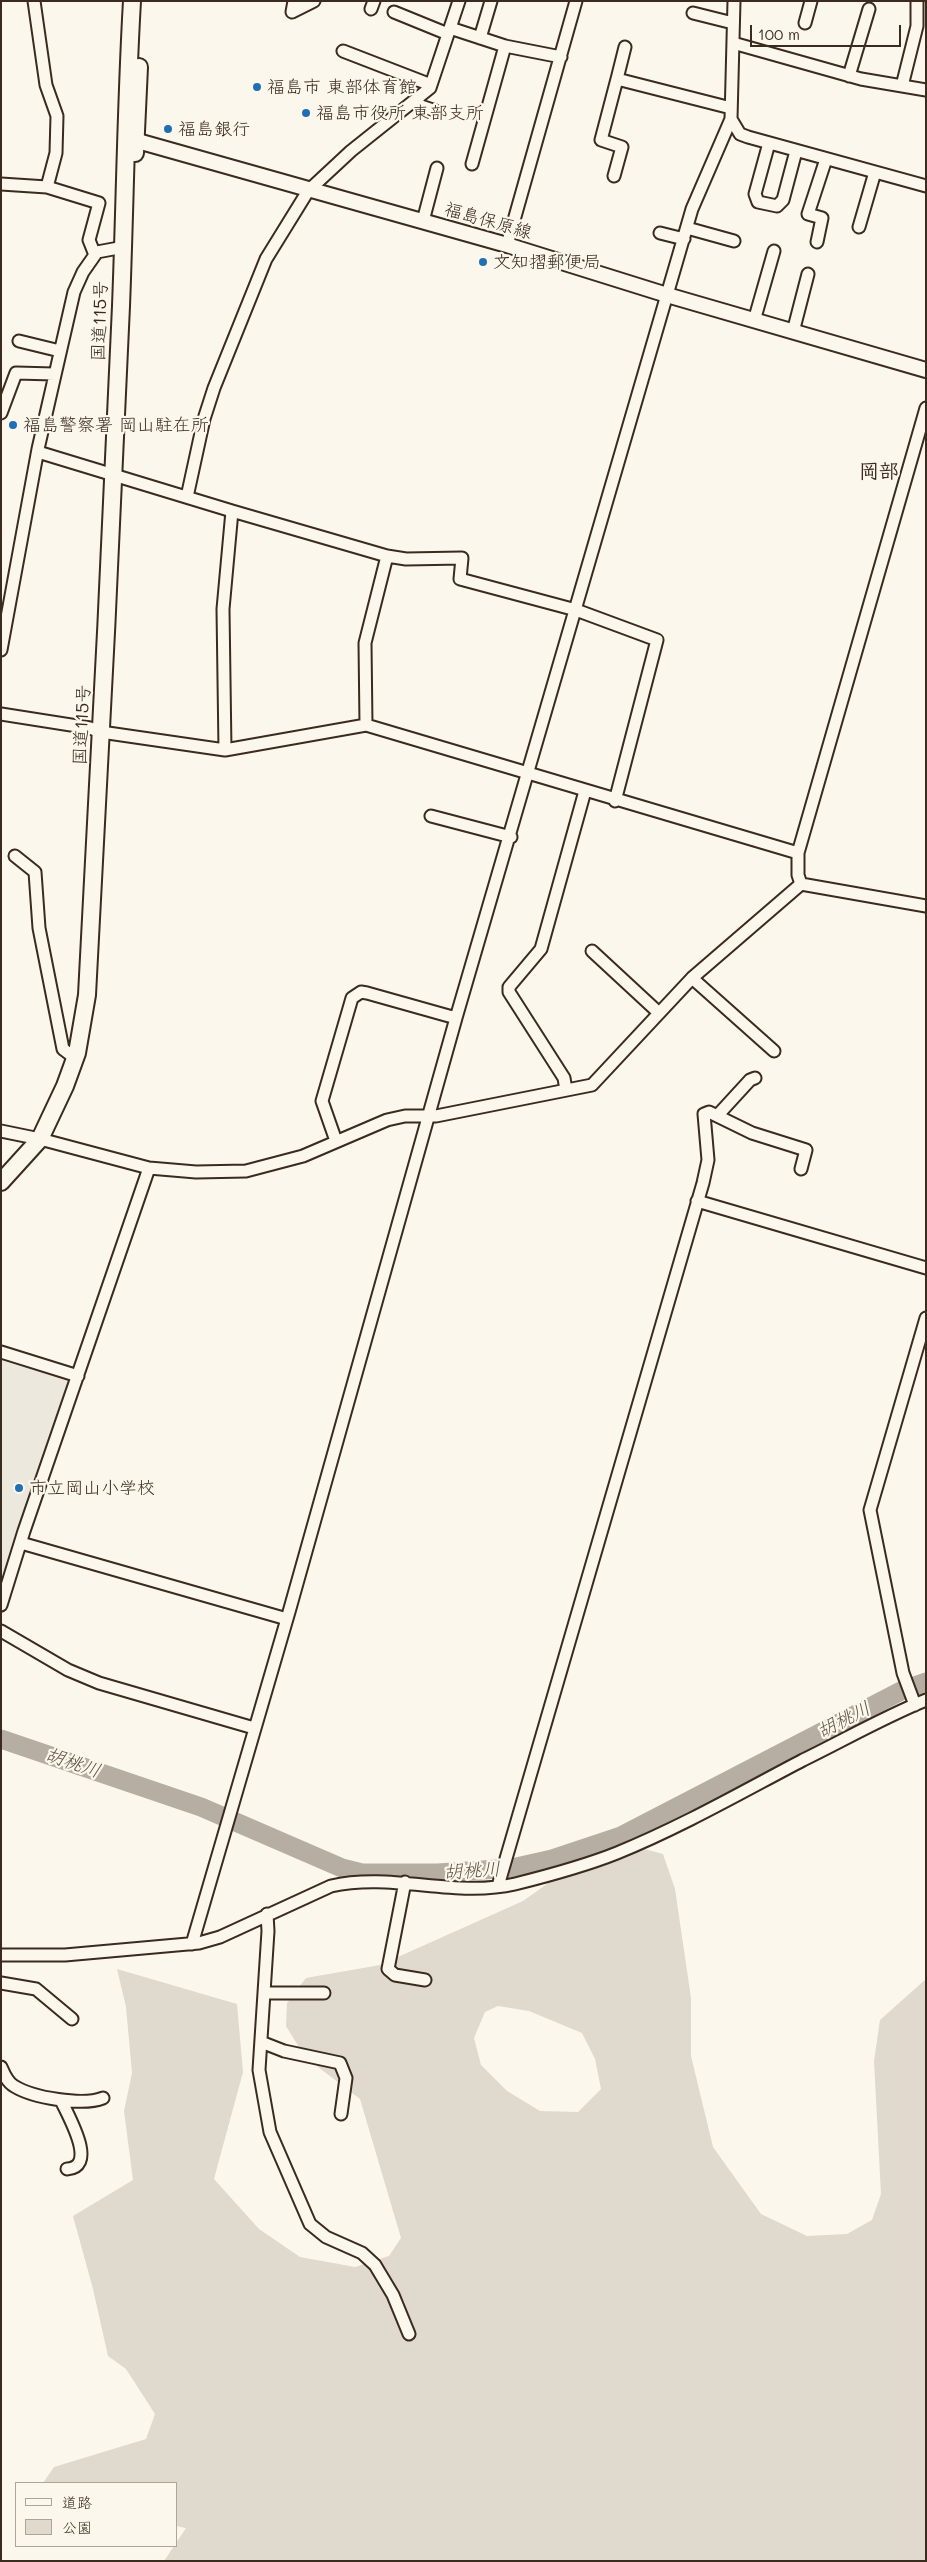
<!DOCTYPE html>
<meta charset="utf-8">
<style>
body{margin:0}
#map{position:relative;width:927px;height:2562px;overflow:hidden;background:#fbf7ec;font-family:Mali,"Klee One",sans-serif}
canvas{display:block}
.frame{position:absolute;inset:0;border:2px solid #3b2a1e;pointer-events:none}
.legend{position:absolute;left:15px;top:2482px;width:162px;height:65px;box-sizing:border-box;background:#fbf7ec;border:1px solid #aea59a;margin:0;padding:6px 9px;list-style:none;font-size:15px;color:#3b2a1e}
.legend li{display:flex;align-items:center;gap:10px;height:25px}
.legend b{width:25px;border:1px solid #aea59a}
.scale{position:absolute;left:750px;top:25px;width:151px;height:22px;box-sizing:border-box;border:2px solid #3b2a1e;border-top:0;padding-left:6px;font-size:15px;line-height:18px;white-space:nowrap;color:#3b2a1e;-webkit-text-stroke:4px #fbf7ec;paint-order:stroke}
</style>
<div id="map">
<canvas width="927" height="2562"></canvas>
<div class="frame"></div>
<ul class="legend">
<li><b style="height:6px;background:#fbf7ec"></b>道路</li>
<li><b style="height:14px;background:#dfd9ce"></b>公園</li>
</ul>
<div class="scale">100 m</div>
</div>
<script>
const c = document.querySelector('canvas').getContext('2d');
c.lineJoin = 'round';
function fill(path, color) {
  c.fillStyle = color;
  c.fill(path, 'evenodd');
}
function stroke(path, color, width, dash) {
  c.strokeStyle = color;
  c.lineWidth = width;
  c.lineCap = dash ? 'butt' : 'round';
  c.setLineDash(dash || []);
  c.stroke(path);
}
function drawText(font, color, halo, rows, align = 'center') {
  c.font = font + ' Mali,"Klee One",sans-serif';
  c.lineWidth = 4.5;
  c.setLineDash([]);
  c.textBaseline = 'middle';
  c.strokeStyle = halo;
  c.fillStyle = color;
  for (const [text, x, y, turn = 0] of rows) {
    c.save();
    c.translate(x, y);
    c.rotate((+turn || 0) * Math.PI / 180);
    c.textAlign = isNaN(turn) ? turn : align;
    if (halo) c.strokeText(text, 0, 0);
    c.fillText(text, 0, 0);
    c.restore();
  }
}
fill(new Path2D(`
 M1,1357l67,20 3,6 -70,209z`), '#ede8dd');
fill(new Path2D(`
 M603,1844l38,4 22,6 12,35 16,109v58l22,91 48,67 46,22 40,-2 25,-14 9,-26 -7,-133 6,-41 46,-41v582h-762l22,-33 -10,-2v-43h-133l11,-16 92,-28 9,-25 -29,-45 -18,-13 -15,-67 -20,-73 60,-36 -9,-69 8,-38 -6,-66 -9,-38 120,35 6,68 -29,107 45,50 41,28 55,10 34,-11 12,-18 -41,-139 -55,-42 -19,-31 1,-23 19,-25 74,-13 143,-64zM498,2006l31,5 53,22 13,26 6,30 -23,23 -38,-1 -33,-20 -26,-26 -7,-27 11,-26z`), '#dfd9ce');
stroke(new Path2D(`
 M1,1739l200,68 141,61 20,5h76l74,-5 40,-9 69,-23 280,-145 25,-9`), '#b6aea2', 19);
const minor = new Path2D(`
 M34,1l12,84 11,31 -1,37 -9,34
 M294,1l-2,11 22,-11
 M371,9l3,-8
 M394,12l54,22
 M693,13l40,10
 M805,23l6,-22
 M450,28l55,18 56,11
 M480,38l11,-37
 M733,43l128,36 65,11
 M343,51l88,34
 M849,76l20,-67
 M617,79l8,-32
 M902,86l15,-60v-25
 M416,101l5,5 18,6
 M731,119l9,15 8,3 178,49
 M769,143l-14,51 3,8 19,4 6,-6 13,-49
 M472,164l33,-118
 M614,176l8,-29 -21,-7 16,-61 114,29
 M1,184l46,3 52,16 -10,37 6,15
 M423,221l14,-53
 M859,227l16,-55
 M687,228l47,13
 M660,233l24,6
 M817,242l5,-24 -14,-4 18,-55
 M507,245l69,-244
 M754,321l20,-70
 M793,332l15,-58
 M19,341l41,10
 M1,413l15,-40 38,1
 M38,452l194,59 -9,98 2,141
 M187,497l17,-78 10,-31 52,-129 42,-68 43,-40 79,-63 29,-87
 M232,511l155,45 19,3 56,-1 -2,21 116,31 81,30 -42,161
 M1,650l37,-201 36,-157 9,-20 14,-20 27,-5
 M1,714l89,14 11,4 124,18 141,-25 432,128v22l3,9 125,22
 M366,725l-1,-82 22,-87
 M431,816l80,21
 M798,853l128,-445
 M15,856l20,16 4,56 24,121 12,9
 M592,951l67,62
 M692,978l82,73
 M566,1090l-2,-12 -55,-86v-5l32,-38 44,-158
 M717,1116l33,-36 5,-2
 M1,1131l39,8 109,29 47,4 50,-1 57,-15 84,-36 18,-4h31l156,-31 100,-107 109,-94
 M336,1141l-14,-40 30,-103 9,-6 6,1 89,25 236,-809 39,-90 3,-118
 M697,1201l229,67
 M1,1352l77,24
 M21,1543l266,76
 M1,1605l23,-74 125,-363
 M1,1631l67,39 31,13 155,45
 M915,1705l-12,-32 -33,-163 56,-192
 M405,1882l-17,87 7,6 30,5
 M498,1886l205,-703 5,-23 -4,-46 5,-2 43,21 54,17 -5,19
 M267,1914l1,17 -9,139 11,62 40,92 16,13 36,16 13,12 18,30 16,39
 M192,1944l97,-332 167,-594
 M1,1955h64l134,-12 21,-6 111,-51c61,-14 123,12 184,-2 32,-8 72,-19 102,-31 64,-26 125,-61 186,-93 41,-20 81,-43 123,-60
 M1,1983l35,6 36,30
 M264,1993h60
 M261,2042l23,9 56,12 6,15 -5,36
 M1,2067c3,7 6,15 13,19 19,12 69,20 89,12
 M61,2100c6,14 38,67 6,69`);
const major = new Path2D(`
 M127,138l380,107 160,50 259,75`);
const highway = new Path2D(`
 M135,153l4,-86
 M1,1182l39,-43 25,-53 12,-33 10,-58c13,-230 24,-459 34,-689 4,-102 5,-203 11,-305`);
stroke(minor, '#3b2a1e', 15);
stroke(major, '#3b2a1e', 18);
stroke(highway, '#3b2a1e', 20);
stroke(minor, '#fbf7ec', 11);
stroke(major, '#fbf7ec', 14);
stroke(highway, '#fbf7ec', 16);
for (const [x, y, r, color] of [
 [257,87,5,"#1f6fb2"],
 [306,113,5,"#1f6fb2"],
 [168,129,5,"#1f6fb2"],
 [483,262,5,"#1f6fb2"],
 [13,425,5,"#1f6fb2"],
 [19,1488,5,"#1f6fb2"]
]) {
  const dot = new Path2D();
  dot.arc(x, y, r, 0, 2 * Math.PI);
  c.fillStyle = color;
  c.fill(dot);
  stroke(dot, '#fbf7ec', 2);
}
drawText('18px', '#3b2a1e', '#fbf7ec', [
 ["福島市 東部体育館",267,87],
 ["福島市役所 東部支所",316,113],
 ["福島銀行",178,129],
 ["文知摺郵便局",493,262],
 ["福島警察署 岡山駐在所",23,425],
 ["市立岡山小学校",29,1488]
], 'left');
drawText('18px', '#3b2a1e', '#fbf7ec', [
 ["福島保原線",488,221,16],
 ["国道115号",100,321,-88],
 ["国道115号",82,725,-87]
]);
drawText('italic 19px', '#605246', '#fbf7ec', [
 ["胡桃川",844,1720,-27],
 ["胡桃川",73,1763,19],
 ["胡桃川",472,1871,-4]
]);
drawText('bold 20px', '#3b2a1e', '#fbf7ec', [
 ["岡部",879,472]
]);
</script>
